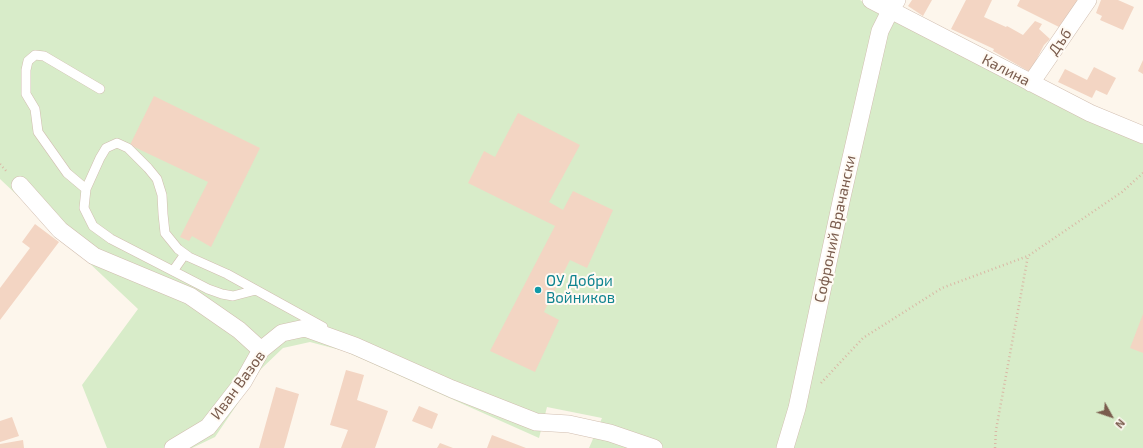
<!DOCTYPE html>
<meta charset="utf-8">
<style>
body{margin:0}
#map{position:relative;width:1143px;height:448px;overflow:hidden;background:#fdf6ec;font-family:"Exo 2",sans-serif}
canvas{display:block}
.north{position:absolute;left:1091px;top:396px;width:40px;height:40px;-webkit-text-stroke:3px #fffaf3;paint-order:stroke;rotate:130deg;font-size:11px;font-weight:700;line-height:16px;text-align:center;color:#7a5c4d}
.north::after{content:'';display:block;margin:auto;width:14px;height:18px;background:#7a5c4d;clip-path:polygon(50% 0,100% 100%,50% 72%,0 100%)}
</style>
<div id="map">
<canvas width="1143" height="448"></canvas>
<div class="north">N</div>
</div>
<script>
const c = document.querySelector('canvas').getContext('2d');
c.lineJoin = 'round';
function fill(path, color) {
  c.fillStyle = color;
  c.fill(path, 'evenodd');
}
function stroke(path, color, width, dash) {
  c.strokeStyle = color;
  c.lineWidth = width;
  c.lineCap = dash ? 'butt' : 'round';
  c.setLineDash(dash || []);
  c.stroke(path);
}
function drawText(font, color, halo, rows, align = 'center') {
  c.font = font + ' "Exo 2",sans-serif';
  c.lineWidth = 4;
  c.setLineDash([]);
  c.textBaseline = 'middle';
  c.strokeStyle = halo;
  c.fillStyle = color;
  for (const [text, x, y, turn = 0] of rows) {
    c.save();
    c.translate(x, y);
    c.rotate((+turn || 0) * Math.PI / 180);
    c.textAlign = isNaN(turn) ? turn : align;
    if (halo) c.strokeText(text, 0, 0);
    c.fillText(text, 0, 0);
    c.restore();
  }
}
fill(new Path2D(`
 M0,0h860l35,22 248,121v305h-554l13,-30 -55,-11 -8,31 -195,-87 -34,-9 -27,6 -22,21 -46,68 -23,11h-85l-25,-63 56,-76 -138,-130z`), '#d8ecc9');
fill(new Path2D(`
 M912,0h20l-9,16 -15,-10z
 M966,0h26l-8,17 22,10 1,-1 16,9 12,-14 7,3 -3,5 11,10 -6,6 -14,27 -37,-21 1,-2 -43,-20z
 M1020,0h58l-19,27 -42,-21z
 M1101,0h17l16,7 -11,23 -23,-10 2,-4 -6,-3z
 M1143,60v14l-5,-3z
 M1094,67l22,11 -9,17 -11,-5 -4,8 -34,-16 7,-13 22,11z
 M154,96l106,52 -49,99 -19,-11 -3,5 -9,-4 28,-55 -78,-37z
 M518,113l62,32 -31,57 14,8 10,-19 40,19 -26,58 -17,-8 -26,52 15,8 -24,52 -45,-21 65,-125 -87,-43 16,-32 11,6z
 M35,224l24,18 -59,78v-32l30,-40 -8,-6z
 M1143,314v39l-13,-5z
 M346,370l18,5 -7,25 31,11 -13,37h-34l7,-18 -18,-5z
 M276,387l23,7 -15,54h-25z
 M419,406l19,8 -6,15 -20,-8z
 M12,417l7,19 -19,6v-21z
 M492,435l34,13h-39z
 M23,440l1,8h-24v-4z
 M440,443l13,5h-16z`), '#f3d5c3');
const service = new Path2D(`
 M100,89l-56,-33 -9,-1 -7,6 -2,9v24l9,15 3,23 29,41 19,16 -2,19 9,18 18,13 97,50 14,5 11,2 23,-6
 M86,189l14,-31 6,-10 11,-5 11,5 20,20 9,11 5,16 1,19 2,19 13,16 11,8 38,17 96,53
 M173,271l12,-17`);
const minor = new Path2D(`
 M871,0l219,113 53,22
 M1031,83l57,-83
 M20,185l40,45 34,26 96,40 49,34 22,20
 M173,448l35,-21 35,-45 18,-32 21,-17 23,-5 50,18 97,43 84,33 33,2 41,9 44,15
 M785,448l12,-40 45,-211 38,-166 10,-20 7,-11`);
stroke(service, '#d1beb0', 10);
stroke(minor, '#d1beb0', 18);
stroke(new Path2D(`
 M0,164l8,9
 M821,383l42,-45 79,-50 86,-32 94,-64 21,-19
 M995,448l1,-18 32,-174`), '#d9b8a5', 2.5, [1, 3]);
stroke(service, '#fff', 9);
stroke(minor, '#fff', 17);
for (const [x, y, r, color] of [
 [538,290,4,"#0f9aa8"]
]) {
  const dot = new Path2D();
  dot.arc(x, y, r, 0, 2 * Math.PI);
  c.fillStyle = color;
  c.fill(dot);
  stroke(dot, '#fffaf3', 1.5);
}
drawText('15px', '#7a5c4d', '#fffaf3', [
 ["Дъб",1060,42,-55],
 ["Калина",1006,70,27],
 ["Софроний Врачански",835,229,-78],
 ["Иван Вазов",238,385,-54]
]);
drawText('15px', '#0d838f', '#fffaf3', [
 ["ОУ Добри",546,281],
 ["Войников",546,298]
], 'left');
</script>
